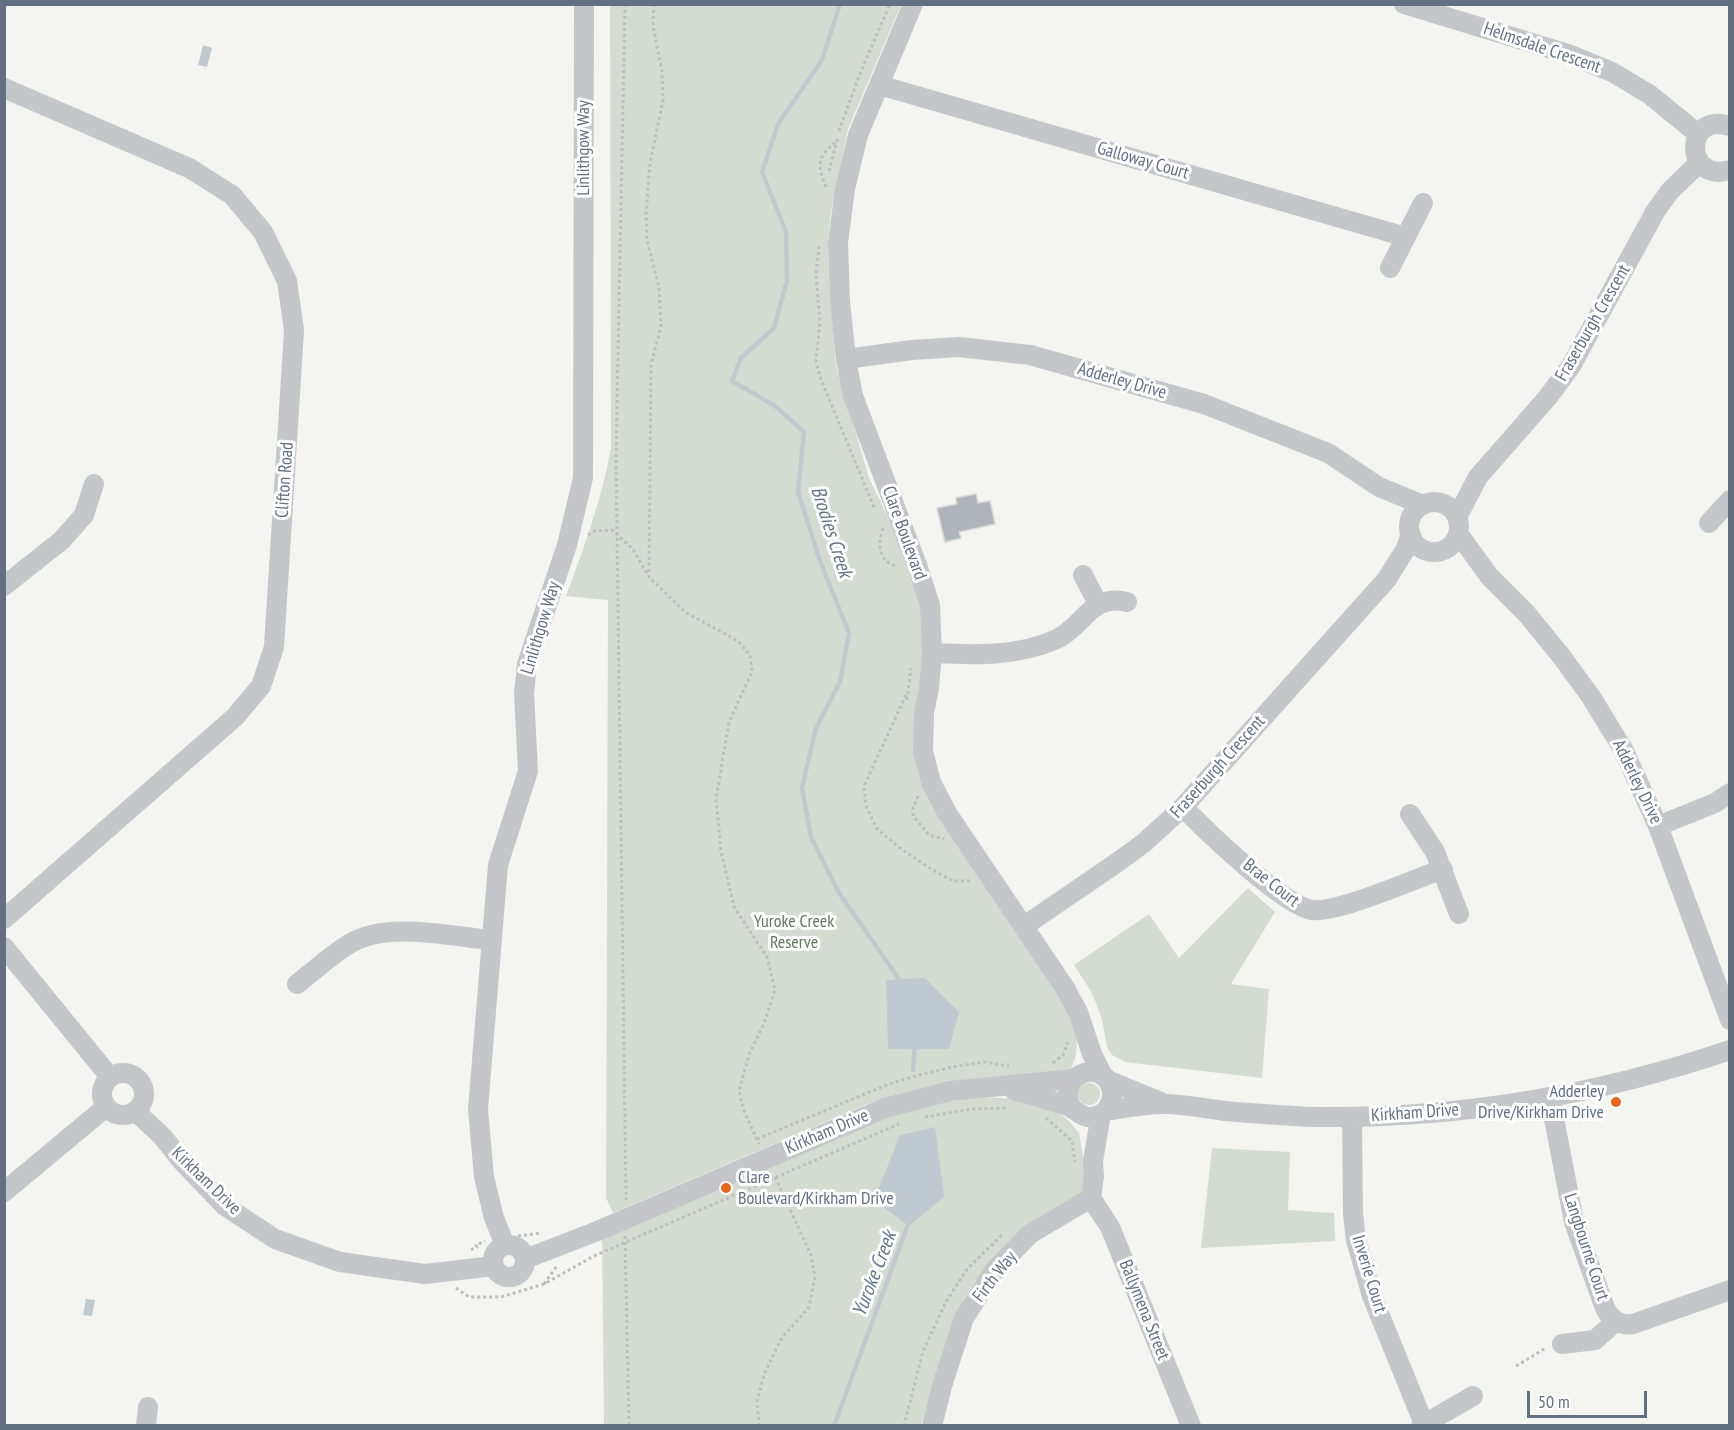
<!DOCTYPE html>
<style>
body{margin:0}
#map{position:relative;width:1734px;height:1430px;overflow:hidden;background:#f4f5f0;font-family:"PT Sans Narrow",sans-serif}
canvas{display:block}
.frame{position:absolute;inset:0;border:6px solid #627082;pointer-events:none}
.scale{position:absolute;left:1527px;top:1391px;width:120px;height:27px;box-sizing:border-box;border:3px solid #627082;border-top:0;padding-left:8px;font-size:18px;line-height:21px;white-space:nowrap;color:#627082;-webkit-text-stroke:4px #fff;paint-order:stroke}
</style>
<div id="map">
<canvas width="1734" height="1430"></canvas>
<div class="frame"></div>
<div class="scale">50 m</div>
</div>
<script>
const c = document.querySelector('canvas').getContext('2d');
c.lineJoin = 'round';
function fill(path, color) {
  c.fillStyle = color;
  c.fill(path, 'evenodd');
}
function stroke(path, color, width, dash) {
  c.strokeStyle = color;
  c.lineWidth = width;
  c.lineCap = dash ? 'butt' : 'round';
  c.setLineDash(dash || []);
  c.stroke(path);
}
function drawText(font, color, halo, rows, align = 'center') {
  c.font = font + ' "PT Sans Narrow",sans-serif';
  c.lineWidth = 6;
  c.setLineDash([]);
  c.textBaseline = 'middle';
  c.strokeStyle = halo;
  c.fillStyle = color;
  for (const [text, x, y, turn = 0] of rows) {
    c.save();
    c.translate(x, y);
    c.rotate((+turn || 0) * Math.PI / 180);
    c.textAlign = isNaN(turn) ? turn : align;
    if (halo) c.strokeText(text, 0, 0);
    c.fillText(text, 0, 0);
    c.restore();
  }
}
fill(new Path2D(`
 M610,5h291l-53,124 -17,83 -3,29 1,42 7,82 33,113 32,66 19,57 5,44 -9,94 151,265c7,22 17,45 2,67 -72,6 -133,9 -202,33l-254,109 -7,-15 2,-598 -42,-4c18,-49 36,-97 45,-148z
 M1248,888l27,24 -44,72 38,5 -7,89 -137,-16 -13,-7 -5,-8 -5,-28 -10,-26 -18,-28 75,-51 30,44z
 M1078 1094a11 11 0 1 1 22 0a11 11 0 1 1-22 0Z
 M983,1097l50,3 20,7 16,14 10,12 7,40 -5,22 -73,50 -32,35 -12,18 -9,20 -34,107h-317l-2,-187 310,-132z
 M1212,1148l78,4 -2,58 46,3 1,28 -134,7z`), '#d4dcd1');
fill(new Path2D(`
 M203,45l9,3 -5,19 -9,-2z
 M925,978l34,34 -10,37h-61l-2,-69z
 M935,1127l9,70 -35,29 -35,-26 26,-65z
 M86,1299l9,1 -3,16 -9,-1z`), '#c1c9d0');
stroke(new Path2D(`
 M840,4l-18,56 -44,64 -16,48 24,60 1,49 -13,47 -33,30 -9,23 43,25 29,26 -6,60 22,69 29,72 -9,49 -24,46 -14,60 9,49 28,56 62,89
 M913,1070l2,-27
 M834,1426l75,-204`), '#c1c9d0', 4.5);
const building = new Path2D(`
 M976,494l2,9 12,-2 5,23 -36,8 2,6 -16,4 -8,-34 20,-4 -1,-6z`);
fill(building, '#aeb4ba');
stroke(building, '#d5d6d3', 1.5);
stroke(new Path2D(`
 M625,4l-9,452 10,744
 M654,4l-1,21 9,47 1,29 -13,62 -4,51 1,26 12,47 2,39 -10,39 -2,212 36,35 53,29 12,14 2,17 -23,50 -13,77 5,52 13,56 33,50 8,33 -10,31 -16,34 -10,36 5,20 15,33
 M839,131l22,-60 29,-67
 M829,171l9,-34
 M826,187c-9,-21 -9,-31 10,-45
 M819,246l-3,29 4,47 -4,39 4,16 54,130
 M883,528c-5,15 -6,35 15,38
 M588,535l7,-4 17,-1 20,18 16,27
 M906,695l-42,91 2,20 11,23 23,19 31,21 22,12h19
 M907,700l4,-32
 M918,796l-5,12v8l16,19 15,4
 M1053,1063l10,-8 5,-13
 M925,1117l47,-8 36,-1
 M1046,1118l26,23 3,21
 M757,1139l132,-55 30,-9 33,-8 33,-5 24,4
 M518,1236l23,-3
 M625,1236l4,190
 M471,1250l6,-3 -1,-2 9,-4
 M544,1284l13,-18
 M456,1288l13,9h32l43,-13 52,-29 303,-131
 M1516,1366l30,-18
 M759,1426l-2,-25 8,-29 16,-33 28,-32 6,-30 -4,-22 -37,-80
 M904,1426l19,-75 23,-49 21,-33 35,-34`), '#bdbec0', 3, [3, 3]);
stroke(new Path2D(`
 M913,4l-55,131 -13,54 -7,54 2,58 6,58 7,37 64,169 13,40 2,48 -3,35 -5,25 -1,38 8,31 16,31 118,175 13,24 14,42 11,22
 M1404,4l164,50 44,18 37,22 49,40
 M879,85l527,152
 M4,88l185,80 43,27 31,37 24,49 7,49 -20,317 -13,39 -26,31 -231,202
 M1730,126c-47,-15 -46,58 0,44
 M1390,268l33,-65
 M846,359l66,-9 47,-3 71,8 174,49 124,49 51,34 44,18
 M1409 527a25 25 0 1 1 50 0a25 25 0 1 1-50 0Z
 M1457,517l21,-40 70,-80 23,-31 84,-154 15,-21 29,-28
 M1709,523l21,-23
 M1458,533l31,43 37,37 36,44 29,40 32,52 35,77 72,194
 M1083,575l15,29
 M4,586l58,-46 22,-25 10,-31
 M932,653c43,2 85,4 125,-14 27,-13 34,-46 70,-37
 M1183,807c22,23 101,99 129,103 26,3 103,-31 131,-41
 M1410,814l25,38 24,62
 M1658,826l57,-23 15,-10
 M1024,926l94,-64 27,-20 38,-35 204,-228 18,-29 6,-15
 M4,947l106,130
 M297,984c17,-13 34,-29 52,-40 38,-23 99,-8 141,-4
 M102 1094a21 21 0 1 1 42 0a21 21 0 1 1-42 0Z
 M1107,1080l54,22
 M1014,1090c18,5 36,10 54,16 7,3 11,10 20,11 17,1 29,-16 22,-32 -11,-27 -54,-9 -39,22
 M1550,1098l24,124 31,86c6,12 15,18 28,16l97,-34
 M135,1111l27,25 19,24 44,46 50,33 65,23 85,12 69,-8
 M1105,1111c20,-3 42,-8 63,-7 23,1 45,6 68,8 26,2 52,4 77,5 142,2 282,-21 417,-67
 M1352,1117l1,97 3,26 16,56 52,128
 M4,1192l102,-85
 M1091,1198l19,29 81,199
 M505,1245l-11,-27 -10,-41 -6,-68 20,-244 30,-94 -4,-78 3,-29 40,-119 16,-67 1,-474
 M493 1261a16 16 0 1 1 32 0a16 16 0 1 1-32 0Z
 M525,1259l70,-27 290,-124 65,-17 123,-12
 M1562,1344l33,-4 21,-19
 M146,1426l2,-19
 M932,1426l10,-40 22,-68 30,-47 36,-37 61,-36 3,-22 -1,-15 8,-47
 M1421,1426l52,-30`), '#c4c6ca', 20);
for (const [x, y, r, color] of [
 [1616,1102,6,"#e9671b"],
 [726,1188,6,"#e9671b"]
]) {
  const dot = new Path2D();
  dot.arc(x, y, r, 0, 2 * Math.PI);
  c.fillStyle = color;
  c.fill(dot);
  stroke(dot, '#fff', 2);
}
drawText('18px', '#627082', '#fff', [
 ["Helmsdale Crescent",1542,48,19],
 ["Linlithgow Way",584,148,-90],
 ["Galloway Court",1143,161,16],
 ["Fraserburgh Crescent",1593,323,-60],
 ["Adderley Drive",1122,381,16],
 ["Clifton Road",285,480,-86],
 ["Clare Boulevard",904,533,70],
 ["Linlithgow Way",541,628,-73],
 ["Fraserburgh Crescent",1218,767,-48],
 ["Adderley Drive",1637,782,64],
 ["Brae Court",1271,883,38],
 ["Kirkham Drive",1415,1113,-4],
 ["Kirkham Drive",827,1132,-23],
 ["Kirkham Drive",206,1181,44],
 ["Langbourne Court",1586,1247,72],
 ["Inverie Court",1369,1274,73],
 ["Firth Way",995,1277,-52],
 ["Ballymena Street",1144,1310,68]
]);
drawText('18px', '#637961', '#fff', [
 ["Yuroke Creek",794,922],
 ["Reserve",794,943]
]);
drawText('18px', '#627082', '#fff', [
 ["Adderley",1604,1092],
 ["Drive/Kirkham Drive",1604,1113],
 ["Clare",738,1178,"left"],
 ["Boulevard/Kirkham Drive",738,1199,"left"]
], 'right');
drawText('italic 20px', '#637887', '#fff', [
 ["Brodies Creek",831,532,72],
 ["Yuroke Creek",875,1274,-69]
]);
</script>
